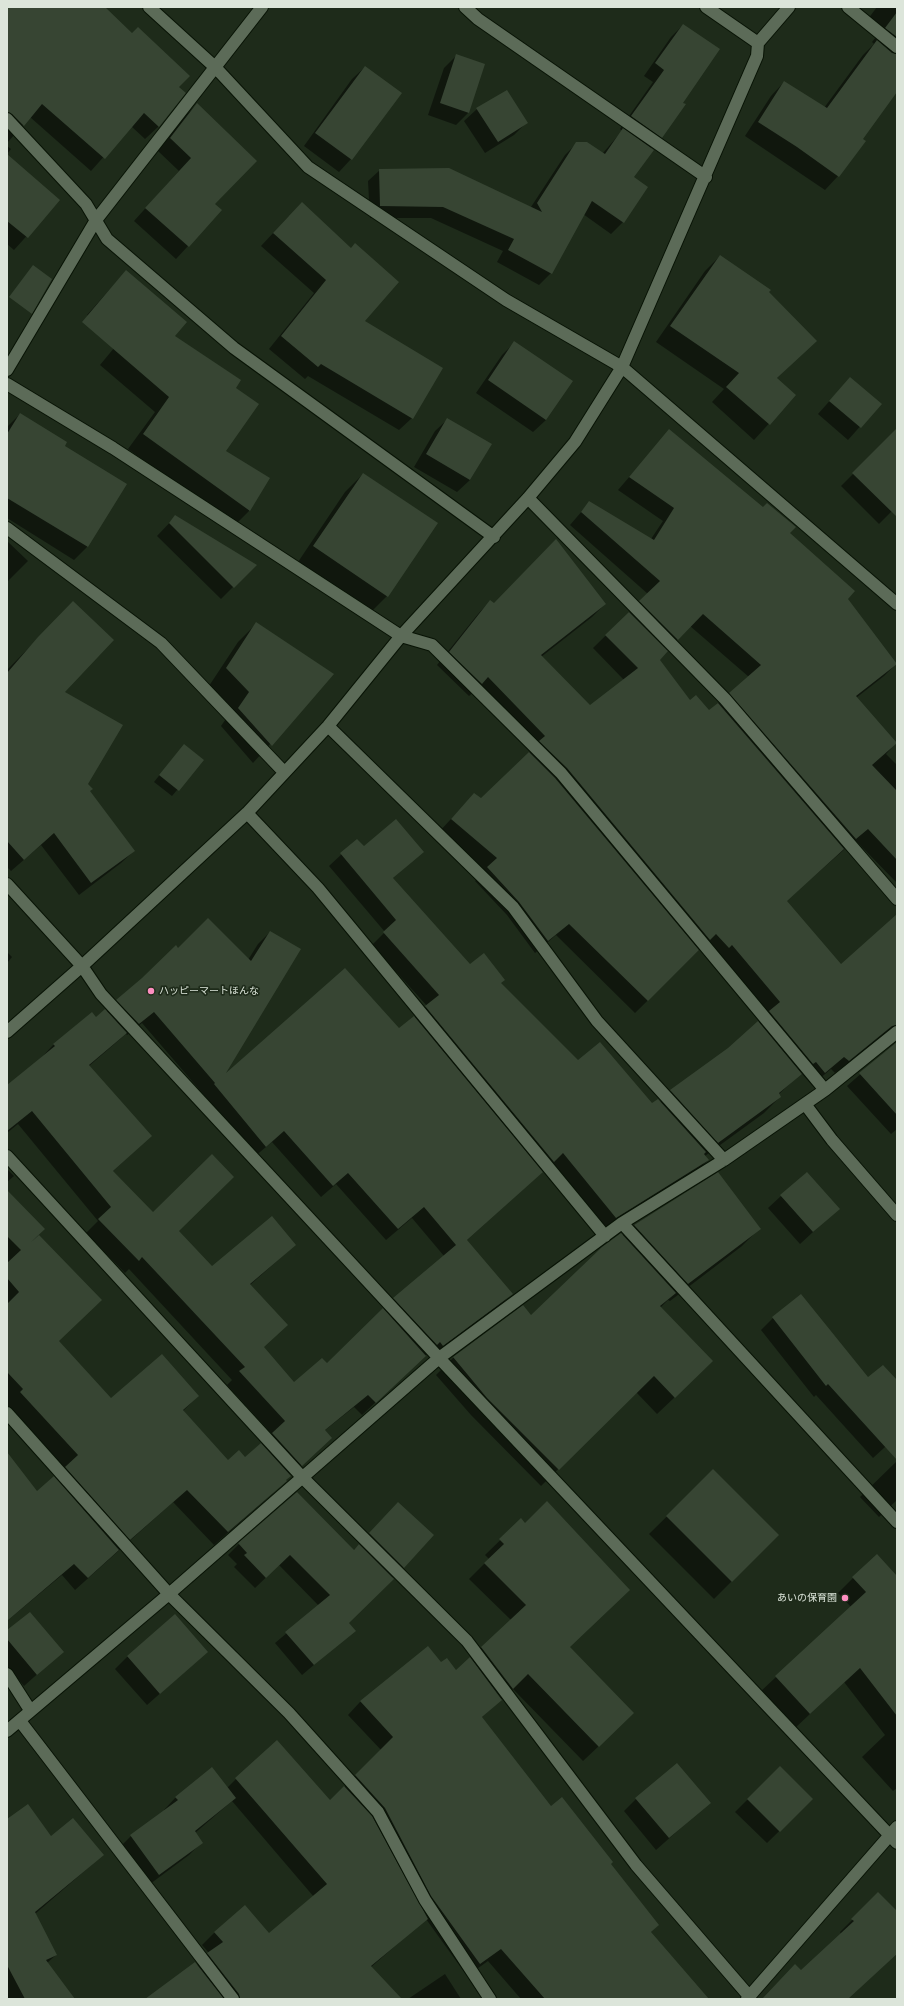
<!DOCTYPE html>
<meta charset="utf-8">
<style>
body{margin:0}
#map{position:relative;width:904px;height:2006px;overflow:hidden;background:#1e2b1a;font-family:"IBM Plex Sans",sans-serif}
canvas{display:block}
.frame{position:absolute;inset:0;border:8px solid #dce5da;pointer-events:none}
</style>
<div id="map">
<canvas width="904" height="2006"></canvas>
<div class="frame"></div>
</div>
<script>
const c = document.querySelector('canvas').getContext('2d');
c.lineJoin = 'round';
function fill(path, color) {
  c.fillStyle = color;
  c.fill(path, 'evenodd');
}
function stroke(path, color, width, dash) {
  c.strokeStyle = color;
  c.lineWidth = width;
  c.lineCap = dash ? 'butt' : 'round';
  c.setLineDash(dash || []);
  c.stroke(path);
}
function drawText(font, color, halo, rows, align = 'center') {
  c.font = font + ' "IBM Plex Sans","Noto Sans JP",sans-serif';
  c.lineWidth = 3.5;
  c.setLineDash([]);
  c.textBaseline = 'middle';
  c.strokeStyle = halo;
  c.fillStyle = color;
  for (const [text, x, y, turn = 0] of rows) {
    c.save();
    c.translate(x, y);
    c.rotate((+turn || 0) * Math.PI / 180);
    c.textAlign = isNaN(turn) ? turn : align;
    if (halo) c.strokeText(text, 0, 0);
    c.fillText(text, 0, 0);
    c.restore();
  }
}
fill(new Path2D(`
 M7,7h96l81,86 -26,34 -13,12 -14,-13 -40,45 -61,-54 -23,26z
 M877,7h20v84l-36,48 -23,37 -13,14 -80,-54 26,-40 13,-14 40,26 39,-53 11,-11 -2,-2 4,-5 -14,-10z
 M683,25l-1,78 -20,34 -12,12 -17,29 -10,44 -12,12 -28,-20 -32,59 -12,12 -42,-23 6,-11 -72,-33h-61l-2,-37 12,-11 151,37 34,-52 12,-12 26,10 19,-22 -2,-2 33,-47 -9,-6 27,-39z
 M456,56l13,56 -13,13 -28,-10 16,-47z
 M365,67l-14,92 -12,13 -35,-26 48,-67z
 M197,104l17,100 -26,42 -12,13 -42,-38 45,-50 -21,-20 26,-34z
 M477,109l50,13 -13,13 -29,18 -21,-32z
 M7,146l4,3 -4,5z
 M7,156l52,44 -45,50 -7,-6z
 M289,216l74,106 49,96 -13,12 -91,-54 -3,3 -36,-30 45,-56 -53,-47z
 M720,256l48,36 47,49 -39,38 19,16 -41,45 -42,-38 12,-13 -68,-47 49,-71z
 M126,271l47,65 61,53 -9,62 44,27 -20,33 -15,15 -106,-77 27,-37 -55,-47 19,-23 -32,-27z
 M515,342l31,78 -13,12 -57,-39 26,-38z
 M850,378l30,26 -32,36 -30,-26z
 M20,414l43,32 62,39 -38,62 -13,13 -67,-42v-91z
 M448,419l43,26 -21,35 -13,12 -43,-25 21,-36z
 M669,431l120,102 57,66 50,65 -12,12 -28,22 40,45 -10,11 11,11v118l-42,-43 -69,61 55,65 56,-50v109l-62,48 -4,-4 -19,16 -10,-11 -3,1 -21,20 2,2 -16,16 -59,43 3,4 -12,12 -92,57 -53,-65 -85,77 46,53 -12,11 -69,52 -3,-4 -66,62 -8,-8 -30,24 -6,20 -31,26 -15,17 -58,51 -41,-43 -98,88 -13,-15 -55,46v-167l30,38 28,-24 -58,-63v-213l31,43 62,65 -42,41 52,58 88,-3 -15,15 45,51 17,-4 27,-24 -45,-49 5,-5 -103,-111 -4,4 -39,-40 12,-12 -80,-97 -11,9v-47l34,-28 13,-14 52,-32 72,-63 70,11 10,-16 12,-12 -47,144 176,-46 28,-24 -55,-61 13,-13 -56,-66 28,-26 7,7 58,5 -30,27 78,86 30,18 78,78 74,44 8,-3 11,-11 57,-42 40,-34 -65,-69 -68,67 -79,-78 -21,18 -28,-38 -32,-34 10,-10 -46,-39 35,-38 7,6 52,-51 -57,-59 -7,6 -32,-31 41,-51 12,-13 4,3h111l-13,13 -51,40 49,50 34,-27 -31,-32 55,-54 -78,-69 19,-22 62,36 12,-18 -45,-31zM690,626l59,51 -40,34 -19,-10 -32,-41zM142,1023l62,72 -1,1 51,61 18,-15 49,55 15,-13 50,56 26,-22 32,38 -50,43 -67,66 -33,18 -31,-36 24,-22 -37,-40 45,-40 -83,22 -35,-36 -24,-17 -41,-42 39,-36 -62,-70 37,-32 1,1z
 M889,438l8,8v60l-18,18 -38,-38z
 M363,474l24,122 -18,18 -73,-49 49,-73z
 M176,516l79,49 -34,34 -64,-63z
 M7,541l21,20 -21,21z
 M73,603l-10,89 26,99 45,60 -13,12 -42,32 -38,-50 -30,26 -4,-4v-197z
 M256,624l77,50 -80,89 -32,-37 11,-16 -23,-24 29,-44z
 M178,752l24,8 -30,36 -18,-14z
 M7,952l5,5 -5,6z
 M889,1049l8,9v71l-6,5 -44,-48z
 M7,1169l7,7 -7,6z
 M806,1173l32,36 -38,35 -32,-36z
 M718,1174l42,54 -18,18 -72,55 -2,-1 -8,8 35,70 -38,36 -21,-22 -95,94 -70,-71 -35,-40 17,-17 70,-51 8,10 103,-92z
 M773,1318l95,61 29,3v54l-24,22 -57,-63 -2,2 -53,-67z
 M897,1461v39l-18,17 -19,-20z
 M713,1471l65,64 -64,64 -65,-65z
 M386,1516l17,51 -56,56 7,8 -52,44 -27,-32 44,-37 -40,-41 -24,23 -21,-21 3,-3 -9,-9 11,-11 114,7z
 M521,1520l48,127 49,81 -35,33 -70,-72 -32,29 70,89 59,57 48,61 -8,8 58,66h-187l-33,-38 -21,15 -41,-57 -56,49 31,31h-254l50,-34 12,-12 -7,-8 13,-13 53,3 46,-38 -82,-96 -37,32 7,9 -13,13 -43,32 -28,-38 13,-13 34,-25 -1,-1 12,-13 51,-9 9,-9 94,22 51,-51 -33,-35 12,-13 68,-54 13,15 15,8 55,-51 -42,-41 20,-20 -4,-4z
 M853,1578h44v210l-4,3 -31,-34 23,-22 -41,-53 -50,47 -34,-37 91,-85 -13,-14z
 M7,1632l55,20 -38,34 -17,-20z
 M207,1652l-60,53 -32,-36 13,-13z
 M636,1799l73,4 -53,47 -32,-39z
 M748,1799h64l-45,44 -32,-31z
 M7,1821l96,34 -68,59 21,41 -9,8 27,36h-67z
 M878,1894l19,19v41l-50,45h-84l38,-28 40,-37 -1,-2z
 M445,1974l16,25h-53z`), '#0007');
fill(new Path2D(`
 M7,7h98l27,26 6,-6 52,49 -11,11 7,6 -27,34 -15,-14 -39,46 -63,-55 -18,22 -12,-12 -5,-2z
 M897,12v25l-12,-9z
 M683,24l37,25 -37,54 3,1 -24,34 -31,-22 33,-46 -9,-7z
 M877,40l15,13 5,1v38l-34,47 3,2 -27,36 -42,-30 -39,-25 26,-41 43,27z
 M456,54l29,10 -16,49 -29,-10z
 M365,66l37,27 -50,67 -37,-27z
 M507,90l21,33 -30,19 -22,-34z
 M197,103l60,58 -42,43 7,6 -33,37 -44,-39 46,-50 -21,-20z
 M623,128l31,22 -20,27 14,10 -24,36 -32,-22 -40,73 -44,-24 6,-11 -71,-32 -63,-1 -1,-37 70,-1 93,44 -5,-9 39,-61h11l18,12z
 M7,154l53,46 -32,38 -21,-17z
 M302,202l49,46 4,-5 44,39 -34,39 78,47 -30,51 -92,-55 -3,3 -37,-31 45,-56 -53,-47z
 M720,255l51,35 -2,2 48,49 -40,37 19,17 -26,30 -44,-38 13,-14 -69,-47z
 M33,265l19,14 -20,35 -23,-17z
 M126,270l61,52 -12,14 66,44 -5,8 23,16 -33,47 44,27 -20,33 -107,-77 26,-37 -87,-75z
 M514,341l59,40 -27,39 -58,-40z
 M850,377l32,27 -21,24 -32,-27z
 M20,413l47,29 -2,4 62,38 -39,63 -81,-49v-64z
 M447,418l45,26 -22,36 -44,-26z
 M897,428v89l-45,-44z
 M669,429l94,78 4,-4 29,24 -6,6 65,58 -7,8 49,65 -41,32 41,47 -25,22 25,26v69l-29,-31 -12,10 -127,-146 32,-28 -58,-51 -25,26 -39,-39 21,-20 -79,-69 8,-11 65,39 20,-32 -45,-31z
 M363,473l75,50 -50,74 -75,-51z
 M175,515l82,50 -23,23 -65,-65z
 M556,539l50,65 -65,51 49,50 48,-37 -33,-33 24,-23 39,39 -8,9 30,40 6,-5 13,15 9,-7 126,146 -57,52 54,63 56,-50v111l-5,1 -43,35 -5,-4 -19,16 -9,-11 -3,2 -44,-53 11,-9 -48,-57 -3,3 -13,-14 -6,6 -143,-172 -28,-27 6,-5 -57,-59 -6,7 -33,-32 41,-52 4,3z
 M73,601l41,39 -49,52 58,33 -35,59 5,5 -3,2 45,60 -44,32 -37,-50 -30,27 -17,-19v-168l31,-36z
 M256,622l78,52 -62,72 -34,-38 11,-16 -23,-24z
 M184,744l20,16 -25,31 -20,-16z
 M529,752l26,26 144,172 -51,51 -79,-77 -21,17 -29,-39 -32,-35 10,-9 -46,-39 23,-26 7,5z
 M396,819l28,33 -31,26 77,86 14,-11 21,27 -4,3 77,77 22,-18 52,61 6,-4 48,53 -2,2 5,6 -93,58 -53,-65 -9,9 -129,-156 14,-11 -56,-63 13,-12 -56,-67 17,-14 7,7z
 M208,918l43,43 19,-30 31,18 -75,124 119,-105 54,60 15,-12 129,156 -76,68 46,54 -70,52 -3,-4 -3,3 -44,-47 63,-53 -32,-38 -26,22 -50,-56 -15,13 -49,-55 -18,16 -52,-63 1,-1 -61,-71 -15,12 -23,-24 26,-22 34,-33 2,3z
 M105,1009l22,24 -38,32 63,71 -39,35 40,41 59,-58 22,23 -55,54 33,35 60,-50 24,29 -46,39 38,41 -24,22 30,35 28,-24 5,5 56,-55 43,48 -50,47 -8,-8 -43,35 7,8 -30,28 -30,-33 13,-12 -46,-50 6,-4 -103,-110 -3,4 -41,-42 13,-12 -79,-96 -25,20v-46l48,-39 -2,-2 39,-32 4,5z
 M758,1021l44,53 -23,19 2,4 -63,46 -48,-53 58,-42z
 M897,1042v73l-38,-42z
 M718,1172l43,57 -73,55 -54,-59z
 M807,1172l33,37 -27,23 -33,-37z
 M7,1190l38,39 -15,14 9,-8 63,65 -43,41 52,57 51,-44 37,42 -16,14 45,50 11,-10 6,7 16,-14 30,33 -5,4 1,1 -59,51 -41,-42 -57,50 -65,-73 13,-12 -58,-63 3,-3 -16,-17v-68l12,-12 -12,-14v-15l14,-13 -14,-14z
 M621,1233l55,60 -16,13 53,55 -38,37 -21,-22 -95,94 -72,-72 -34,-41 70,-52 8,10 71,-68z
 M801,1294l67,83 15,-12 14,15v80l-69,-76 -2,2 -54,-69z
 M7,1452l30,39 17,-15 65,74 -31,28 -14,-14 -67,57z
 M713,1469l66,66 -47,47 -66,-66z
 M297,1492l57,58 5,-6 35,35 -45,44 7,8 -42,34 -29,-33 45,-37 -40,-40 -24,23 -22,-23 3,-2 -9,-10z
 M547,1501l83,89 -60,57 64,66 -35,34 -71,-73 -15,15 -32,-42 45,-42 -42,-42 20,-19 -5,-5 22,-21 4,5z
 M398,1502l36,33 -30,33 -35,-35z
 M877,1554l20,22v140l-37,-48 -50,46 -35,-38 91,-84 -14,-15z
 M30,1612l34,40 -27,23 -30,-36v-9z
 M175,1614l33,38 -48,42 -33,-38z
 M428,1646l13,16 6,-4 9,12 14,-13 32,43 -20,17 69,89 11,-9 29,37 22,28 -2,2 48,61 -8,7 58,67h-164l-44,-50 -21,15 -49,-68 -46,-88 -30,-33 38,-38 -33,-36z
 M277,1740l53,60 14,-14 28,30 56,103 -57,47 31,33h-162l-1,-5 -32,-41 16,-11 -9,-10 31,-27 24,28 58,-49 -92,-106z
 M677,1763l34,40 -42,35 -34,-40z
 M780,1766l33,33 -33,33 -33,-33z
 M212,1767l24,31 -41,33 8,12 -44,32 -29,-40 48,-35 -3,-3z
 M28,1804l23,32 22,-18 31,37 -69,57 22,43 -11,5 29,39h-50l-18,-34v-146z
 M878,1892l19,19v43l-49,45h-86l33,-35 6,6 53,-49 -3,-2z
 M195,1962l29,37h-79z`), '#374533');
const minor = new Path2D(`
 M149,7l67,61 92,99 198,133 116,67 275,237
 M465,7l13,12 228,158
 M706,7l52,36
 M848,7l49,40
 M7,119l79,85 21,35 127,109 260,189
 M7,370l89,-150 166,-213
 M7,384l106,64 288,188 31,9 129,128 264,317
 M528,498l197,201 172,200
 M7,528l154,115 123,129
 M328,726l185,181 84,114 127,139
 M247,813l71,75 287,348
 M7,884l75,82 19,28 338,364 458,485
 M7,1032l75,-66 165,-153 81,-87 73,-90 127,-138 47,-56 47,-75 135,-311 1,-13 31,-36
 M805,1104l27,36 65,75
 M7,1156l296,322 164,163 169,224 113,131
 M622,1223l275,299
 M7,1413l162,181 120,119 89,99 47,88 65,99
 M7,1674l23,36
 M20,1721l213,278
 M7,1731l162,-137 270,-236 183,-135 102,-63 101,-70 72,-58
 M747,1999l150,-172`);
stroke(minor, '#081305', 14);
stroke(minor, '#5c6b58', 12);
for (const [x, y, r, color] of [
 [151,991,4,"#fd8ec0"],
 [845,1598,4,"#fd8ec0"]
]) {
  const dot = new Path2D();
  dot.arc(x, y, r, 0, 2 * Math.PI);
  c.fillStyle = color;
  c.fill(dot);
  stroke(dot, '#1e2b1a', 1.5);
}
drawText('10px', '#dce5da', '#1e2b1a', [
 ["ハッピーマートほんな",159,991],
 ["あいの保育園",837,1598,"right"]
], 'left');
</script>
